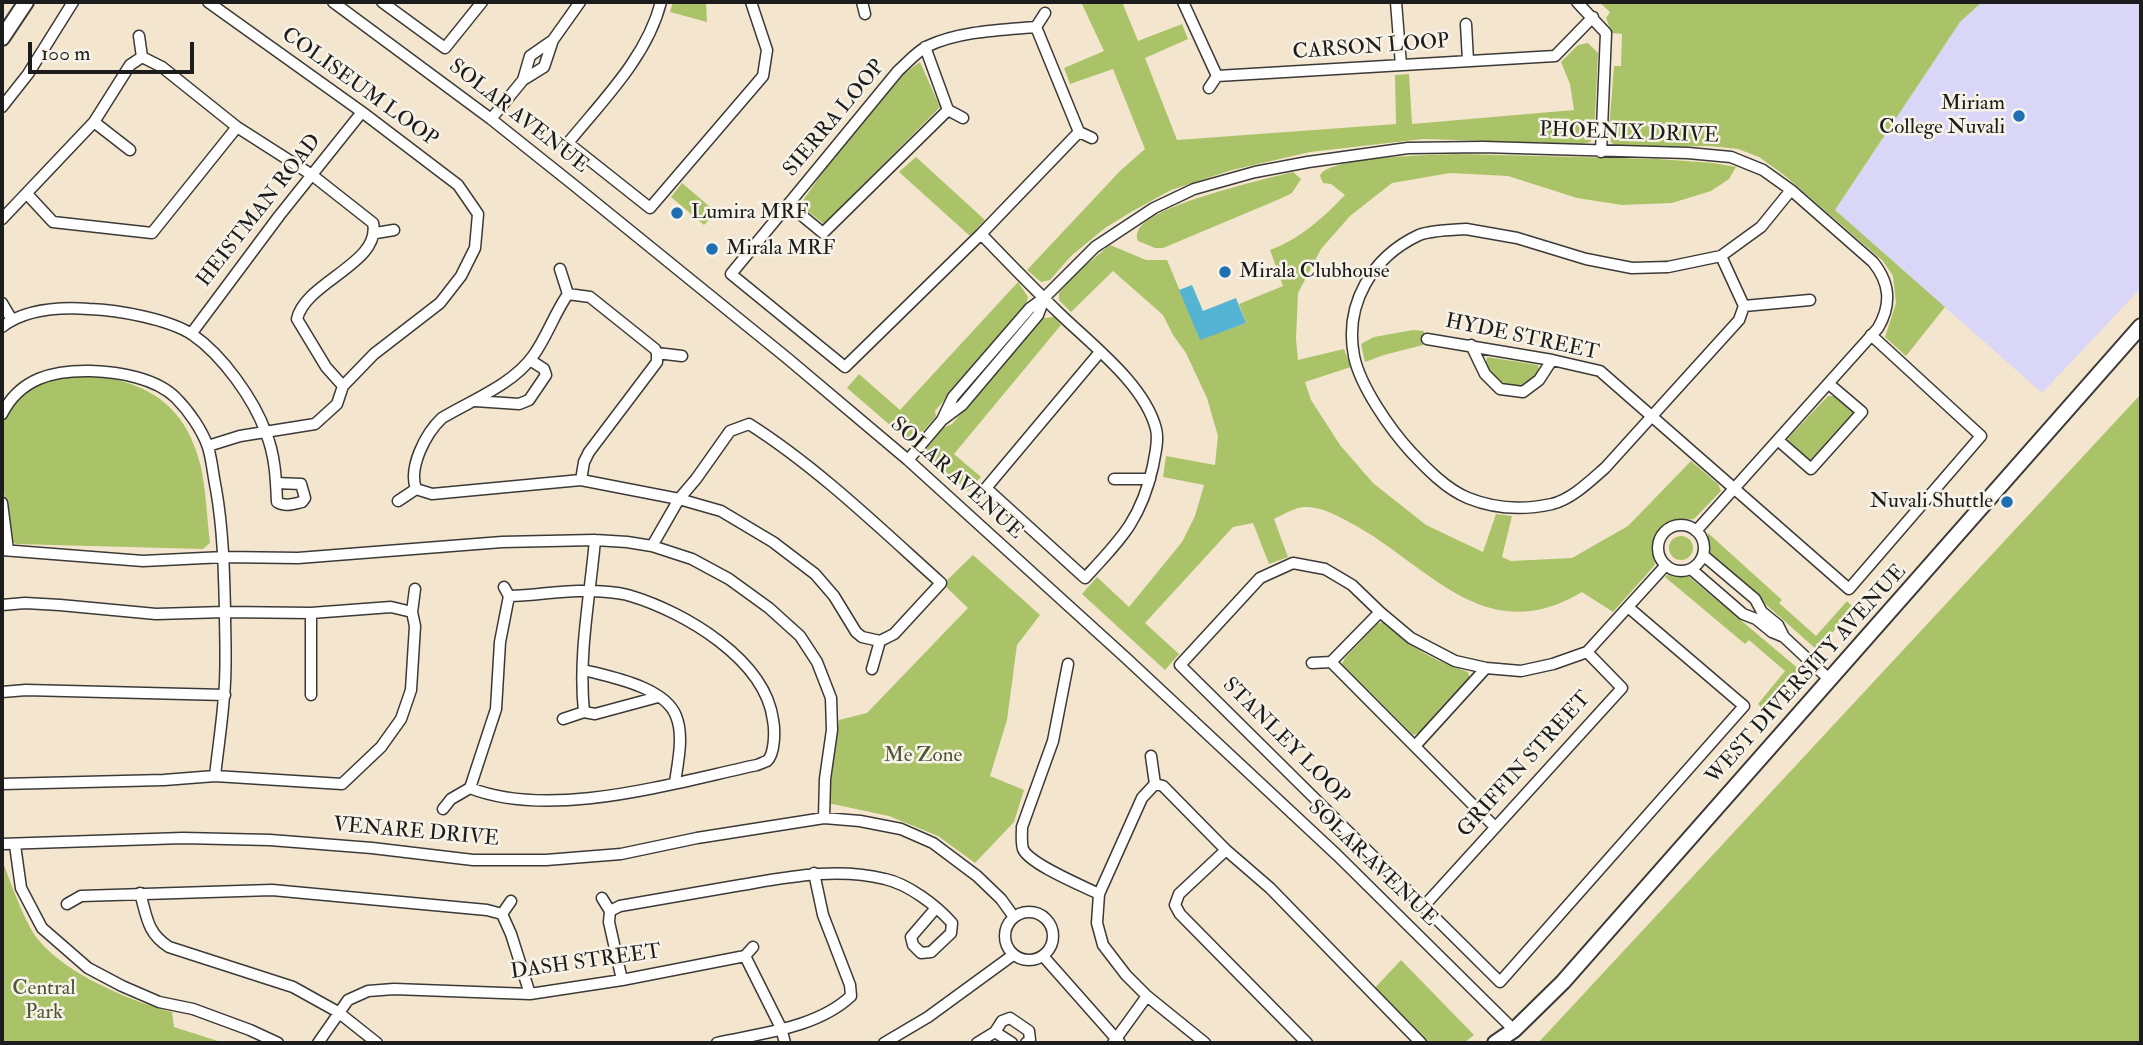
<!DOCTYPE html>
<style>
body{margin:0}
#map{position:relative;width:2143px;height:1045px;overflow:hidden;background:#f4e5ce;font-family:"IM FELL Double Pica",serif}
canvas{display:block}
.frame{position:absolute;inset:0;border:4px solid #1c1c1c;pointer-events:none}
.scale{position:absolute;left:28px;top:42px;width:166px;height:32px;box-sizing:border-box;border:4px solid #1c1c1c;border-top:0;padding-left:9px;font-size:21px;line-height:24px;white-space:nowrap;color:#1c1c1c;-webkit-text-stroke:5px #f7f3e8;paint-order:stroke}
</style>
<div id="map">
<canvas width="2143" height="1045"></canvas>
<div class="frame"></div>
<div class="scale">100 m</div>
</div>
<script>
const c = document.querySelector('canvas').getContext('2d');
c.lineJoin = 'round';
function fill(path, color) {
  c.fillStyle = color;
  c.fill(path, 'evenodd');
}
function stroke(path, color, width, dash) {
  c.strokeStyle = color;
  c.lineWidth = width;
  c.lineCap = dash ? 'butt' : 'round';
  c.setLineDash(dash || []);
  c.stroke(path);
}
function drawText(font, color, halo, rows, align = 'center') {
  c.font = font + ' "IM FELL Double Pica",serif';
  c.lineWidth = 5;
  c.setLineDash([]);
  c.textBaseline = 'middle';
  c.strokeStyle = halo;
  c.fillStyle = color;
  for (const [text, x, y, turn = 0] of rows) {
    c.save();
    c.translate(x, y);
    c.rotate((+turn || 0) * Math.PI / 180);
    c.textAlign = isNaN(turn) ? turn : align;
    if (halo) c.strokeText(text, 0, 0);
    c.fillText(text, 0, 0);
    c.restore();
  }
}
fill(new Path2D(`
 M1982,2h159v286l-99,105 -207,-183 125,-188z`), '#dad6f7');
fill(new Path2D(`
 M673,2h33l1,20 -37,-10z
 M1081,2h41l16,39 44,-17 6,15 -43,19 32,82 219,-16 -1,-49 14,-1 3,50 162,-14 -4,-26 -9,-22 17,-17 10,-2 10,10 -4,84 -4,5 -8,2 -159,-5 -113,13 -78,18 -61,20 -40,22 -26,16 -34,28 -21,24 -9,2 -14,-12 93,-99 25,-22 -32,-80 -43,15 -6,-16 40,-17z
 M1599,2h383l-22,20 -125,188 110,97 -39,49 -21,-19 11,-34 -3,-27 -10,-15 -99,-86 -25,-18 -21,-8 -28,-3 -92,1 -7,-5 -2,-12 5,-64h7l1,-32 -10,-1 -6,-15 4,-6z
 M920,62l20,45 -116,117 -24,-19c33,-47 73,-111 120,-143z
 M1458,154l200,5 55,4 23,4 -7,12 -18,12 -39,12 -50,2 -45,-7 -69,-22 -58,-3 -58,10 -42,33 -29,33 -23,44 -2,46 2,21 46,-11 7,18 -46,15 6,18 29,45 33,38 53,42 57,27 13,-38 16,2 -10,41 9,4 61,-3 56,-32 63,-65 27,23 3,7 -27,28c-6,1 -12,0 -17,1 -20,4 -29,23 -21,41l-2,5 -41,46 -31,-20c-99,59 -154,-29 -233,-70 -13,-7 -29,-16 -45,-15 -10,1 -20,7 -30,12l14,38 -19,7 -16,-41 -20,4 -88,96 34,31 -14,16 -83,-76 15,-17 32,30 53,-65 13,-26 9,-31 -41,-8 3,-21 49,9 3,-29 -11,-38 -21,-45 -13,-18 -10,-20 -50,-44 -42,41 -12,-12v-7l17,-20 34,-28 36,15h21l33,79 46,-16 -7,-19 44,-18 -13,-36c30,-11 53,-32 75,-55l-14,-11 -8,-1 -3,-7c7,-20 115,-21 138,-22z
 M916,157l69,63 -15,16 -71,-64z
 M1293,172l8,7 -9,14 -10,5 -119,50h-8l-17,-7c-1,-3 -2,-6 0,-10 10,-26 128,-52 155,-59z
 M682,183l34,29 -12,13 -33,-28z
 M1018,282l10,15 -2,7 -91,107 1,5 -24,28 -65,-56 12,-14 41,36z
 M1054,317l7,8 -107,129 27,23 -13,14 -45,-38 20,-25 9,-4 87,-102 4,-4z
 M1413,330l11,1 -1,14 -39,10 -19,7 -4,-18 13,-7z
 M1487,357l51,8 1,7 -17,15 -13,1 -18,-15 -5,-11z
 M66,374c67,2 118,20 135,93 5,24 6,51 9,76l-7,6 -187,-5 -5,-3 -9,-63v-56l8,-17 14,-15z
 M2141,394v649h-603z
 M1828,396h6l19,15 1,5 -40,44 -6,1 -19,-16 -1,-7z
 M1708,533l74,67 -3,3 37,33 31,-35 7,7 -37,42 -109,-97z
 M1669 548a12 12 0 1 1 24 0a12 12 0 1 1-24 0Z
 M973,555l67,60 -23,30 -10,75 -17,56 34,14 -10,32 -39,41 -37,-27 -49,-20 -61,-13 11,-83 28,-7 101,-105 -25,-24z
 M1667,575l21,1 112,94 -35,41 -7,-7 27,-33 -36,-31 -4,4 -80,-67z
 M1383,622c31,26 46,37 85,50l2,7 -51,54 -6,2 -71,-71 3,-6 32,-34z
 M2,860c9,23 17,47 29,69 22,40 98,72 141,83l2,15 50,16h-222z
 M1401,960l73,75 -10,8h-43l-50,-51z`), '#aac369');
fill(new Path2D(`
 M1192,285l11,26 33,-13 10,25 -46,17 -21,-50z`), '#55b4d3');
const street = new Path2D(`
 M208,2l154,110 96,73 20,29 -3,34 -14,28 -21,27 -66,51 -31,32 -6,18 -22,20 -75,12 -32,10
 M333,2l158,117 84,67 212,172 121,102 218,198 211,197 177,175
 M382,2l63,46 37,-46
 M661,2c-14,55 -58,98 -93,141l82,65 113,-132 4,-26 -16,-48
 M862,2l3,12
 M1183,2l34,74
 M1396,2l5,63
 M1577,2l29,31 -5,119
 M1466,24l2,37
 M1036,27l43,105 -98,102 -136,133 -114,-93 167,-203c9,-8 19,-20 30,-25 32,-15 73,-16 108,-19z
 M1036,27l9,-14
 M139,36l3,21
 M142,57l20,10 75,60 75,48 61,48c9,40 -68,59 -76,96l29,48 17,19
 M1217,76l338,-20 38,-39
 M523,80l7,-24 23,-16 27,-38
 M1209,88l8,-12
 M2,107l26,-33 45,-72
 M948,110l15,8
 M491,119l32,-39 21,-13 9,-27
 M94,122l36,28
 M1079,132l13,6
 M27,194l26,28 99,11 85,-106
 M789,205l34,28 125,-123 -23,-63
 M2,219l92,-97 36,-57 12,-8
 M1466,229l51,9 69,21 46,9 36,-1 53,-11 23,50 -5,14 -134,148c-15,13 -33,31 -53,36 -27,6 -57,5 -84,-6 -22,-9 -41,-29 -57,-46 -21,-23 -51,-66 -57,-96 -10,-52 18,-99 65,-121 13,-5 33,-5 47,-6z
 M376,233l18,-3
 M981,234c26,27 52,54 79,80 32,31 85,71 96,115 3,11 -1,25 -3,37 -12,54 -32,73 -68,112l-99,-90 114,-136
 M1721,256l40,-29 30,-37
 M560,269l8,25
 M568,294l22,3 65,52 2,4 25,3
 M2,303l10,17
 M1744,306l66,-6
 M2,327c23,-18 58,-20 87,-18 29,1 80,10 104,26 29,20 61,64 73,98 9,22 10,45 11,69 8,5 16,2 25,0l3,-4 -4,-14 -25,-1
 M191,334l88,-118 83,-104
 M1427,339l125,21 48,11 249,218 132,-153 -110,-101
 M1471,345l14,29 15,15 23,3 16,-12 13,-20
 M475,401l44,3 10,-4 17,-25 -2,-6 -14,-9
 M2,414c18,-36 52,-44 89,-43 28,1 65,7 85,27 13,13 26,32 32,49 4,13 5,28 8,42 7,40 8,80 9,122 0,28 2,57 -1,85 -2,27 -6,53 -9,80
 M942,420l11,-23 77,-89 14,-10 51,-51 59,-39 40,-19 61,-17 53,-10 100,-14 75,-1 205,6 43,4 32,13 28,20 82,72c17,21 19,42 5,66l-182,203
 M1779,441l32,28 51,-57 -33,-28
 M908,460l34,-40 20,-15 76,-90 6,-16
 M1114,479h36
 M581,480l3,-18 5,-10 68,-90v-9
 M416,489l16,5 149,-14 98,19 42,12 52,31 42,32 19,22 22,36 6,5 18,4 14,-7 47,-51c-60,-54 -124,-116 -192,-159l-19,7 -34,48 -17,20 -27,47
 M416,489c-8,-22 10,-56 26,-71 30,-18 70,-33 91,-62 14,-19 21,-42 35,-62
 M398,501l18,-12
 M2,503l6,47
 M1658 548a23 23 0 1 1 46 0a23 23 0 1 1-46 0Z
 M595,540c-5,57 -17,115 -11,172l11,2 63,-17
 M2,550l141,11 81,-4 74,1 204,-16 93,-2 32,2 25,4 40,13 37,20 40,29 31,28 17,26 14,36 1,32 -7,49 -1,39
 M1703,555l52,44 7,13 16,13 6,12
 M1691,569l52,45 13,5 16,13 12,5 46,43
 M2,605l23,-2 35,2 96,9 69,-2 86,1 80,-6 21,5
 M1628,607l116,99 -244,276 -320,-317 80,-87 33,-15 32,6 27,16 28,27 31,26 44,23 31,7 35,3 32,-7 34,-12 79,-87
 M311,613v82
 M1331,662l164,165
 M1312,663l19,-1 49,-50
 M1068,664l-15,77 -31,86c0,7 -1,15 1,22 6,15 60,37 76,45
 M872,669l8,-28
 M584,670c27,7 81,17 92,46 8,19 2,46 -1,66
 M2,692l24,-2 199,5
 M563,719l21,-7
 M1415,746l71,-78
 M1151,756l4,28
 M2,784l162,-4 51,-4 127,8 39,-37 20,-28 10,-29 4,-64 -3,-14 3,-23
 M470,788c82,32 202,-5 287,-23 1,0 9,-4 10,-4 8,-7 8,-31 6,-41 -8,-61 -89,-108 -142,-124 -12,-4 -25,-4 -37,-5 -28,-2 -57,5 -85,5
 M443,809l8,-10 19,-11 26,-79 4,-67 9,-46 -5,-9
 M2,844l181,-6 87,2 102,8 101,12h73l75,-6 76,-16 127,-20 36,3 41,8 32,14 44,33 24,23 13,18
 M15,845l6,43 21,40 46,40 34,18 37,16 34,7 57,21 28,13
 M1226,850l-47,44 -4,11 5,9 127,129
 M140,893c7,24 7,40 29,54l124,40 45,25 39,31
 M602,898l8,13
 M67,904l14,-8 191,-6 215,20 15,4 9,20 19,60
 M1424,906l198,-218 -35,-36
 M1005 936a24 24 0 1 1 48 0a24 24 0 1 1-48 0Z
 M502,914l9,-13
 M745,956l36,72 4,15
 M745,956l8,-9
 M1043,956l77,87
 M622,980l-13,-58 1,-11 10,-5c40,-7 81,-14 121,-21 48,-8 96,-18 144,-6 23,5 51,26 67,44l-1,10 -20,19 -10,1 -8,-8 -2,-8 25,-29
 M995,1032l17,11
 M318,1043l30,-43 20,-9 26,-2 136,5 92,-14 123,-24
 M717,1043c44,-10 100,-15 134,-47l-1,-11 -27,-70 -9,-42
 M884,1043l44,-26 85,-62
 M977,1043l18,-11 7,-11 8,-3 19,13 1,9 -4,3
 M1113,1043l34,-47
 M1205,1043l-58,-47 -21,-21 -23,-30 -6,-22 2,-29 43,-96 13,-14 8,2 63,64 44,38 151,155`);
const secondary = new Path2D(`
 M2,38l24,-36
 M1495,1043l19,-13 49,-48 578,-656`);
stroke(street, '#3c3a37', 13);
stroke(secondary, '#3c3a37', 18);
stroke(street, '#fff', 10);
stroke(secondary, '#fff', 14);
for (const [x, y, r, color] of [
 [2019,116,7,"#1f6fb2"],
 [677,213,7,"#1f6fb2"],
 [712,249,7,"#1f6fb2"],
 [1225,272,7,"#1f6fb2"],
 [2007,502,7,"#1f6fb2"]
]) {
  const dot = new Path2D();
  dot.arc(x, y, r, 0, 2 * Math.PI);
  c.fillStyle = color;
  c.fill(dot);
  stroke(dot, '#f7f3e8', 2.5);
}
drawText('21px', '#1c1c1c', '#f7f3e8', [
 ["CARSON LOOP",1371,48,-4],
 ["COLISEUM LOOP",359,88,36],
 ["SOLAR AVENUE",518,117,38],
 ["SIERRA LOOP",835,119,-50],
 ["PHOENIX DRIVE",1629,134,2],
 ["HEISTMAN ROAD",260,211,-52],
 ["HYDE STREET",1522,338,12],
 ["SOLAR AVENUE",956,479,42],
 ["WEST DIVERSITY AVENUE",1807,675,-48],
 ["STANLEY LOOP",1285,742,45],
 ["GRIFFIN STREET",1525,765,-48],
 ["VENARE DRIVE",416,833,5],
 ["SOLAR AVENUE",1372,864,44],
 ["DASH STREET",586,963,-8]
]);
drawText('21px', '#1c1c1c', '#f7f3e8', [
 ["Miriam",2005,104,"right"],
 ["College Nuvali",2005,128,"right"],
 ["Lumira MRF",691,213],
 ["Mirala MRF",726,249],
 ["Mirala Clubhouse",1239,272],
 ["Nuvali Shuttle",1993,502,"right"]
], 'left');
drawText('21px', '#4e5637', '#f7f3e8', [
 ["Me Zone",923,756],
 ["Central",44,989],
 ["Park",44,1013]
]);
</script>
